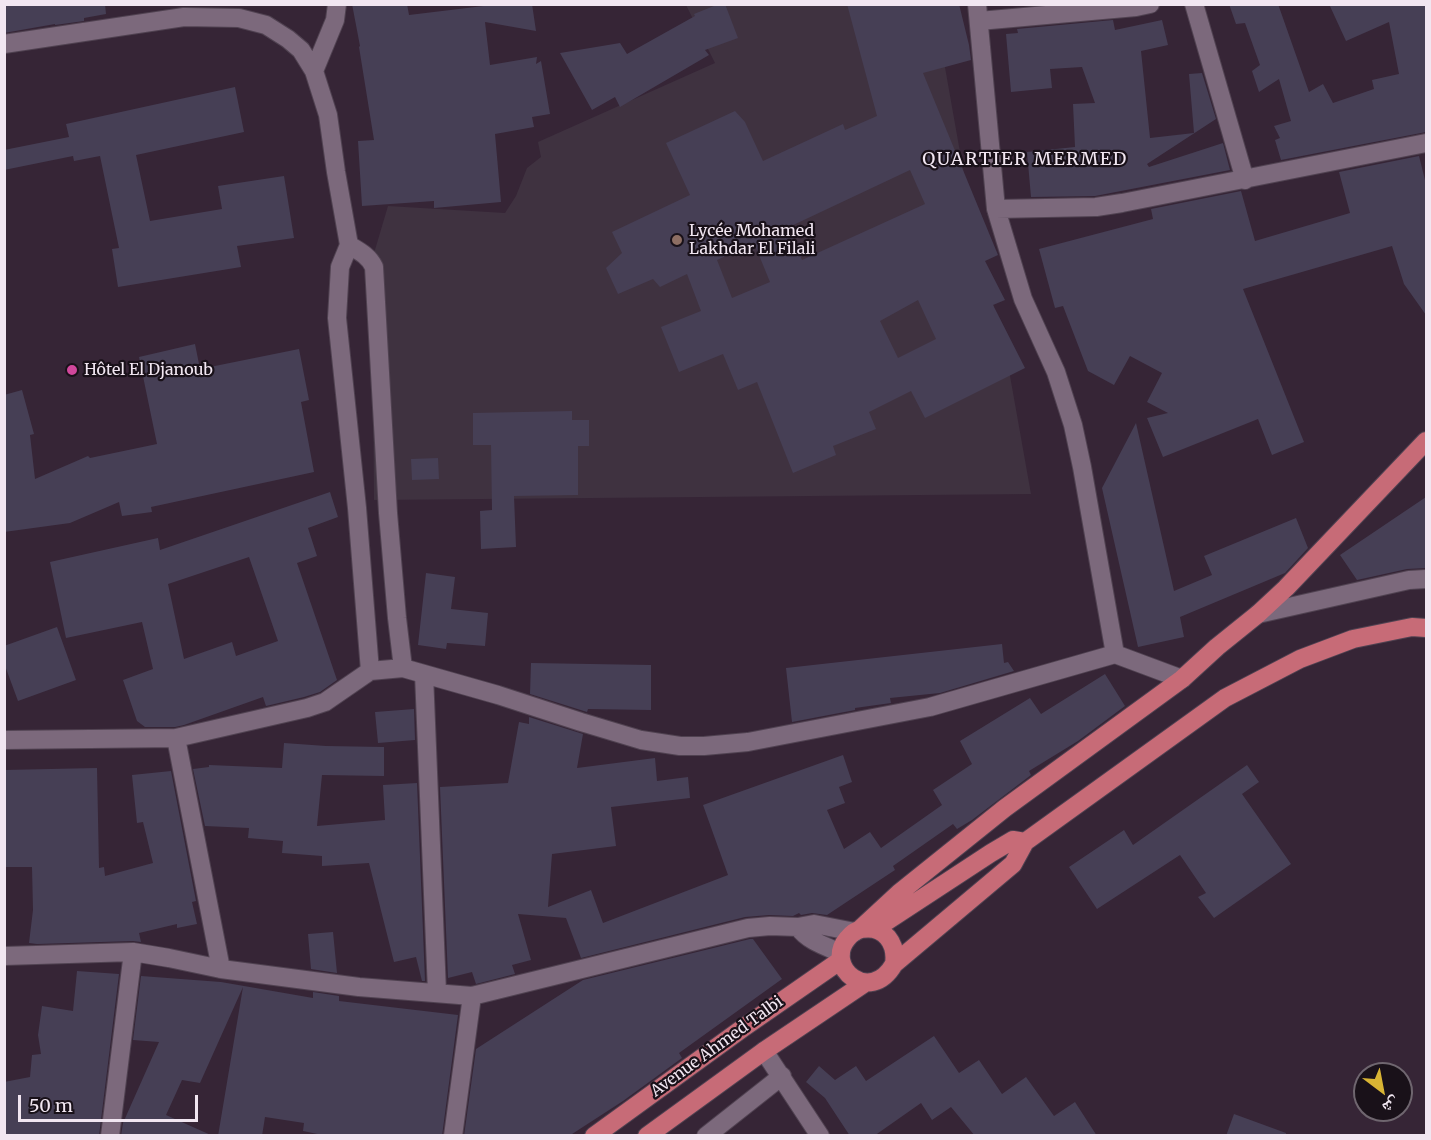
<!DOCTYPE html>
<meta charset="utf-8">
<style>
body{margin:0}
#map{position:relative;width:1431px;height:1140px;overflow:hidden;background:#362536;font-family:Merriweather,"Noto Naskh Arabic",serif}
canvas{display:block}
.frame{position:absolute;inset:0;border:6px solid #f1e6f1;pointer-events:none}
.north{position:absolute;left:1353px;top:1062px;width:60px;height:60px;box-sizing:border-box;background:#191119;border:2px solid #6f666f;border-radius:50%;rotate:148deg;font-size:16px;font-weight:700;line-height:24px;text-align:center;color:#f1e6f1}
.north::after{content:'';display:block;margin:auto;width:21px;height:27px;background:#d8b434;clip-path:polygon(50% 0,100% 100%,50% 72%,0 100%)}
.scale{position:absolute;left:18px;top:1095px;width:180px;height:27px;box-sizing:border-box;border:3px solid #f1e6f1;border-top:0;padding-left:8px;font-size:18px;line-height:21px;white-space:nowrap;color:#f1e6f1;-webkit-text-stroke:4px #191119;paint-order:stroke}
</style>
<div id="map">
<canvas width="1431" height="1140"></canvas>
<div class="frame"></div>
<div class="north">ش</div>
<div class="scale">50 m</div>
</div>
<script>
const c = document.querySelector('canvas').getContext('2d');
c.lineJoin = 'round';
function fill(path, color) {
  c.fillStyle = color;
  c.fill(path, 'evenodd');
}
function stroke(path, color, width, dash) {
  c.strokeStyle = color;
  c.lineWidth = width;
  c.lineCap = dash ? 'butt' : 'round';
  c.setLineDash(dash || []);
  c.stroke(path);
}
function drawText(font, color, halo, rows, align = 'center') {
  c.font = font + ' Merriweather,serif';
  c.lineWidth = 4.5;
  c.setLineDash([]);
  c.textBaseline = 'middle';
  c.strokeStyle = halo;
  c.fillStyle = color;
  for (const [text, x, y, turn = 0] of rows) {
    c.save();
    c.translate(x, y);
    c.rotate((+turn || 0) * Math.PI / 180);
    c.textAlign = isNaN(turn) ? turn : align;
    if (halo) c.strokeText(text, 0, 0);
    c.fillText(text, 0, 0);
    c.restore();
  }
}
fill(new Path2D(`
 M686,5h248l38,215 35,139 24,135 -657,6 -2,-240 16,-54 117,7 11,-17 11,-28 14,-11 -3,-15 177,-79z`), '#3f3240');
fill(new Path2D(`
 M4,4h101l1,10 -22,4v3l-29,4v-1l-51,9z
 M352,4h55l2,11 91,-11h32l4,27 -51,-9 5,43 47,-8 -1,7 5,-3 9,53 -18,3 2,10 -39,7 6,68 -67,6v-7l-72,5 -4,-65 16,-1 -15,-93 1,-1z
 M719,4h6l13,34 -33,12 4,5 -89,52 -5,-10 -23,13 -32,-57 60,-10 7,11 68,-38 -1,-2z
 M847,4h112l10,41 2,15 -48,13 75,182 -13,6 20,39 -12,5 32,63 -100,50 -14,-27 -42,21 7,17 -43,17 3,9 -43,18 -36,-91 -19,8 -15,-36 -44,18 -18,-45 40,-16 -14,-37 -27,13 -7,-8 -35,15 -12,-26 16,-15 -10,-21 78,-37 -24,-52 69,-32 10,11 18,39 80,-37 2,6 32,-14zM910,170l15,34 -123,56 -13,-33zM754,243l16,39 -38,16 -15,-38zM918,300l18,39 -38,19 -18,-37z
 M1229,4h49l31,88 14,-8 10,19 41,-14 -2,-9 27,-6 -10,-52 -43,19 -17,-37h97v128l-145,28 -6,-20 5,-2 -6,-12 17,-5 -12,-42 -20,13 -7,-21 8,-6 -15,-42 -9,1z
 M1113,20l2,10 47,-10 6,25 -27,6 9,87 44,-5 -5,-59 13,-1 14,46 -69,45 2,3 74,-24 7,27 -135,26 -64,1 -4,-45 48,-5 -2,-43 22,-1 -13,-36 -32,2 2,19 -41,4 -5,-58 12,-1 -1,-4z
 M235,87l9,45 -108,23 14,66 72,-12 -4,-23 66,-10 10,62 -57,8 4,21 -123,20 -6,-38 7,-1 -19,-92 -26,5 -1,-5 -69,14v-20l65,-13 -3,-13z
 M1419,156l7,28v131l-22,-31 -12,-38 -149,43 61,153 -32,13 -14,-36 -95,38 -16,-39 21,-5 -21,-11 15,-29 -32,-17 -16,29 -26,-14 -25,-65 -8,2 -16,-59 114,-30 -2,-10 90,-18 14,50 95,-28 -11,-41z
 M195,344l5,25 99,-20 10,51 -8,2 13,70 -163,35 1,5 -30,4 -3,-14 -49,21 -66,9v-137l18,-5 12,44 -4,1 5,44 53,-23 2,2 67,-14 -18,-87z
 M572,411v9h17v26h-11v49l-64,1 2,51 -35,2 -1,-38 12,-1 -1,-65h-18v-32z
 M1136,423l38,168 38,-16 -8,-19 92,-38 12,30 -23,25 -105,44 4,20 -46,10 -36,-159z
 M438,458l1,21 -27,1 -1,-21z
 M330,492l8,25 -30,11 9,28 -20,7 40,117 -17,12 -16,5 -38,9 -3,-9 -79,28 -9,2h-30l-8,-6 -14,-41 30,-11 -11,-47 -76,16 -16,-76 108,-24 2,12zM249,557l29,84 -42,15 -4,-14 -48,17 -16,-75z
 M1426,497v71l-19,1 -50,11 -17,-25z
 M426,573l29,4 -4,32 37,4 -3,33 -38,-3 -1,6 -28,-4z
 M57,627l19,53 -58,21 -14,-38v-17z
 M1002,644l2,19 4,-1 6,9 -74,22 -50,5 1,5 -36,5v2l-63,12 -6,-54z
 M531,663l120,2v45l-63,-1 -1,3 -57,-18z
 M1105,674l20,32 -47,35 -49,30 2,4 -59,45 -15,9 -4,-5 -60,42 2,4 -68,45 -15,-2 -11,2 -2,-2 -6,3 -24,-1 -24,2 -164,41 -15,-40 -48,-4 13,46 -19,5 3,9 -39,10 -4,-12 -24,6 -8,-191 68,-4 11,-61 10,2v-7l54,17 -6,34 78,-10 2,23 31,-4 2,21 -79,9 5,39 -64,8 -4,53 43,-17 12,33 125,-48 -25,-70 140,-50 9,27 -13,5 6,16 -18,7 17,39 26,-17 11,16 61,-43 -9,-15 39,-26 -12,-23 70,-43 11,16z
 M414,709l1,31 -37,3 -3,-31z
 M284,743l42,3 58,1v29l-62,-1 -5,51 68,-6 -2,-35 34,-2 8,198h-3l-6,-24 -22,5 -25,-99 -47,3v-10l-40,-3 1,-12 -35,-3 1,-10 -44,-2 -12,-57 16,-2v-2l73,3z
 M1247,765l12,17 -17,12 49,70 -77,54 -16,-21 8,-4 -26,-38 -83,54 -28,-42 55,-37 9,15z
 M97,768l2,100 5,-1 1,9 48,-13 -10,-41 -6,1 -5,-48 39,-4 25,130 -4,1 5,22 -20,4v-4l-38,9 2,9 -8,-1 -96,3 -8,-1 4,-33 -1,-43h-28v-97z
 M333,932l4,41 -26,-4 -3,-35z
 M750,939h3l29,40 -103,74 3,5 -59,43 -54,35h-105l12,-87 107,-69z
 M77,971l42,3 -20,162h-95v-54l26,-5 2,-22 9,-1 -3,-19 4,-29 31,5z
 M141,976l80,6 92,16v-6l26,4v5l119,14 -16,121h-115l-24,-5 1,-8 -39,-6 -3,19h-44l25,-149 -43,96 -18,-3 -16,35 47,21h-92l2,-13 36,-81 -26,-2z
 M934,1036l25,37 20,-13 23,34 24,-17 28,39 21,-14 22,34h-122l-24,-29 -19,13 -11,-17 -47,33h-24l-25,-38 -19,-16 13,-16 16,14 21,-14 10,15z
 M1234,1114l52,19v3h-60z`), '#463f55');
const minor = new Path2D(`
 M977,4l19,205 27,90 33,73 17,53 9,42 33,187
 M1194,4l51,176
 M979,21l157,-14 14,-3
 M4,44l180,-27 55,1 27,7 22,14 13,11 13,21 14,44 8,57 13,73 -9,22 -3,51 20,190 13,163
 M314,71l21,-51 2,-16
 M996,209l100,-2 26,-4 304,-60
 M349,245c10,6 20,11 25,22l14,246 9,105 6,50
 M1258,614l151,-34 17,-1
 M424,674l13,318
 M176,738l45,231
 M4,740l172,-2 131,-30 18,-6 45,-31 33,-3 95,27 83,27 60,18 39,6h24l44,-4 182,-35 185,-53 67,25
 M798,927c10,14 27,19 43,26
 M4,956l129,-4 36,6 52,11 138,18 113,9 276,-68 22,-2 28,1 16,-3 41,8
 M764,1051l56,85
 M110,1136l23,-184
 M453,1136l19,-140
 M706,1136l76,-60`);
const major = new Path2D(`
 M875,929l116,-76 22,-13 12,2
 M859,930l40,-37 106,-85 177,-129 35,-32 41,-33 28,-26 140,-147
 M894,964c3,-20 -9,-39 -32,-35 -6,1 -11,5 -15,10 -23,28 23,67 47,25l119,-100 12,-22 200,-144 75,-39 53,-20 59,-12 14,1
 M594,1136l149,-108 98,-68
 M647,1136l117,-85 101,-68`);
stroke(minor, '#504251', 20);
stroke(major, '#504251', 20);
stroke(minor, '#7c697c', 18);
stroke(major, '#c76b77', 18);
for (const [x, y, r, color] of [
 [677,240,6,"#8d6e63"],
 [72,370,6,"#d1479c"]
]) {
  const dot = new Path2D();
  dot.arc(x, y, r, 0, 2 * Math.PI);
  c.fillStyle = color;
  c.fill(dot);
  stroke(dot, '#191119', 2);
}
drawText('16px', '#f1e6f1', '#191119', [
 ["Lycée Mohamed",689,231],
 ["Lakhdar El Filali",689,249],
 ["Hôtel El Djanoub",84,370]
], 'left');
drawText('16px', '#f1e6f1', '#191119', [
 ["Avenue Ahmed Talbi",717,1047,-36]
]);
c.letterSpacing = '1.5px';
drawText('18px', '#f1e6f1', '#191119', [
 ["QUARTIER MERMED",1025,160]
]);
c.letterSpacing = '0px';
</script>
